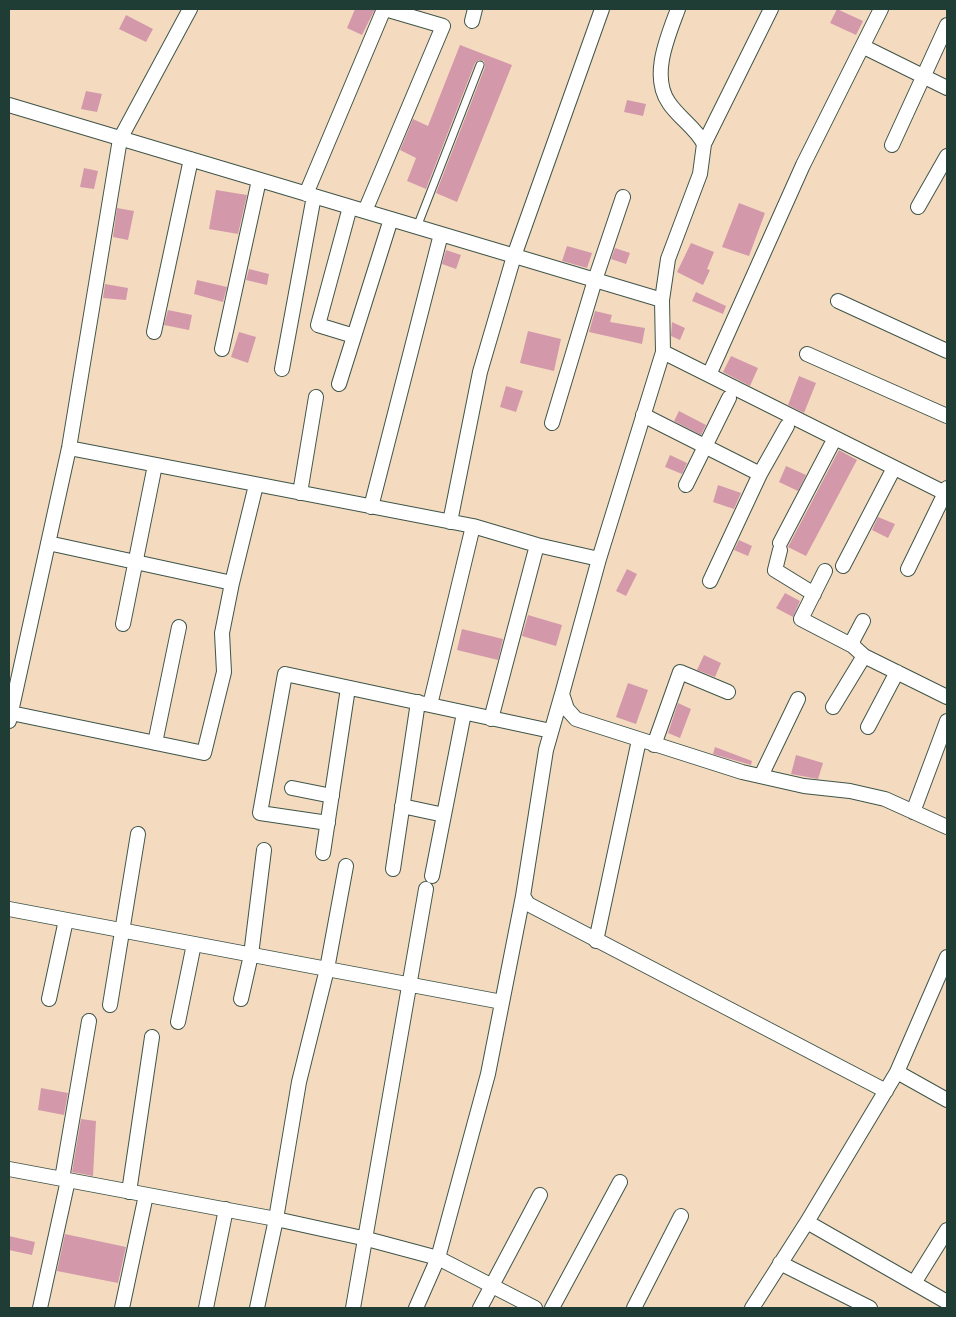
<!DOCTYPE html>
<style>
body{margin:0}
#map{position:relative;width:956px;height:1317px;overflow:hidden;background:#f4dbbf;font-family:"Patrick Hand",sans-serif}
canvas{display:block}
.frame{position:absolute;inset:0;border:10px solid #1f3d34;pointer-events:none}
</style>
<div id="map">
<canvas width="956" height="1317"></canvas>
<div class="frame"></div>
</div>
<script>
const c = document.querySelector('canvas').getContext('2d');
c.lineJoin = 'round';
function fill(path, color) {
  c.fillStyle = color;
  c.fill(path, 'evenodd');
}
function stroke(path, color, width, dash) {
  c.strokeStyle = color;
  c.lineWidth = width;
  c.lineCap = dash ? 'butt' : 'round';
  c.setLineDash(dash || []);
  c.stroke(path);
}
fill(new Path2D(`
 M355,9h20l-13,26 -15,-7z
 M837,9l26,12 -7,14 -26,-12z
 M126,15l27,14 -7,13 -27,-13z
 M460,45l52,20 -55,137 -21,-9 49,-126 -1,-6 -5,-1 -4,3 -49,126 -19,-8 9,-23 -16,-8 13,-31 15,7z
 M86,91l16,3 -5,18 -16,-3z
 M627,100l19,4 -3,12 -19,-4z
 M84,168l14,3 -4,18 -14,-2z
 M216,190l31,5 -9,39 -29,-5z
 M739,203l26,10 -16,43 -27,-9z
 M117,208l17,3 -6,29 -15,-3z
 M691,243l23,9 -7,17 3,1 -7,15 -26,-13z
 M567,246l25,7 -5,15 -25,-7z
 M615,248l15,5 -4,11 -15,-5z
 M446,250l15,5 -5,14 -14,-5z
 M249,269l20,5 -2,11 -21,-5z
 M197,280l30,7 -4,15 -29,-8z
 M105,284l23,4 -2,12 -23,-2z
 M696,292l30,14 -3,8 -31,-13z
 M168,310l24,5 -3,15 -25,-5z
 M595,311l17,4 -2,7 35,6 -3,16 -53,-12z
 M672,322l13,6 -5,12 -9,-4z
 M528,331l33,8 -7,32 -34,-8z
 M239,332l17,5 -8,26 -17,-6z
 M731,356l27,12 -8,18 -27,-14z
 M799,376l17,7 -12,30 -16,-8z
 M506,386l17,5 -7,21 -16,-5z
 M679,411l27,14 -5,10 -27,-14z
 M839,450l18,10 -51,96 -18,-9z
 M670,455l17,8 -5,11 -17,-7z
 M786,466l20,9 -8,16 -19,-9z
 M718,485l23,8 -7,16 -21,-7z
 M878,517l17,7 -7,14 -16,-8z
 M739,540l13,6 -4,10 -14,-6z
 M627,569l10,5 -11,22 -10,-5z
 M785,593l15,8 -7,16 -17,-9z
 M528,615l34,10 -6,21 -34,-10z
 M462,629l41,10 -5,21 -41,-10z
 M704,655l17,8 -6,14 -18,-7z
 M628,683l20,7 -12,34 -20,-7z
 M678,703l13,6 -11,29 -12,-5z
 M715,747l37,14 -1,4 -38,-11z
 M796,755l27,8 -5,16 -27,-5z
 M41,1088l27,5 -4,22 -26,-5z
 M81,1119l15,2 -3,55 -21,-4z
 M65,1234l61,13 -8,36 -61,-12z
 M9,1236l26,6 -3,13 -23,-5z`), '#d399ab');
const lane = new Path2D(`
 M417,227l63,-162`);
const street = new Path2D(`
 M472,21l3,-12
 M864,47l83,41
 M9,105l653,195
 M704,144l67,-135
 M892,145l55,-120
 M306,194l78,-185
 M350,207l-32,118 36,11
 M918,207l29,-51
 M365,211l78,-185 -58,-17
 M838,301l109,50
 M154,332l37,-173
 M222,349l37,-169
 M663,352l282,141 2,-5
 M807,354l140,62
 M282,369l32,-173
 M709,375l94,-210 78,-156
 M339,384l52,-165
 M643,415l117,59
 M552,423l43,-143 28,-83
 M69,448l404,78 64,19 62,14 -37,135 5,15 9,10 166,53 62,14 46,5 35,8 62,28
 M686,485l43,-87
 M300,493l16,-96
 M371,507l70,-273
 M450,522l30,-150 34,-116 88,-247
 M48,543l184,40 24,-98
 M780,543l55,-105
 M780,550l-5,20 39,24
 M599,559l64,-207 -1,-52 6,-41 32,-85 4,-30c-8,-16 -25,-26 -35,-41 -19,-27 -1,-67 9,-94
 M843,566l51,-98
 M908,569l37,-76
 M825,571l-24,48 52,27 11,10 83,41
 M710,581l50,-107 27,-48
 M123,624l32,-159
 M853,646v-6l10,-19
 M562,694l-16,56 -23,146 5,8 358,187
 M430,705l43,-179
 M833,707l31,-51
 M11,713l193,40 20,-81 -2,-39 10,-50
 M491,719l46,-174
 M9,721l60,-273 51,-309 70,-130
 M868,727l29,-55
 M155,743l24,-116
 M654,745l26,-73 48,20
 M761,776l37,-77
 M292,788l40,8
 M402,806l42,9
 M913,812l34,-91
 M328,823l-68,-10 25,-139 266,57
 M323,853l25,-165
 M393,869l25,-167
 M432,876l32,-163
 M9,909l493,93
 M596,941l43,-201
 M49,999l17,-79
 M241,999l10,-44 13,-105
 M110,1005l28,-171
 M178,1022l16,-78
 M897,1072l50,-115
 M947,1100l-50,-28 -90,150 140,80
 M9,1169l267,50 91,20 71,19 97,50
 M62,1179l27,-158
 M129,1192l23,-155
 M780,1263l90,45
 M914,1283l33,-53
 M40,1308l28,-128
 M122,1308l24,-113
 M206,1308l20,-99
 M257,1308l19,-89 23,-137 28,-113 19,-103
 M353,1308l73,-419
 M416,1308l22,-50 50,-184 35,-178
 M480,1308l60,-113
 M552,1308l68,-126
 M634,1308l47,-92
 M752,1308l55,-86`);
stroke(lane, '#3f5549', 9);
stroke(street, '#3f5549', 16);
stroke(lane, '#fff', 7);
stroke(street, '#fff', 14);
</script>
